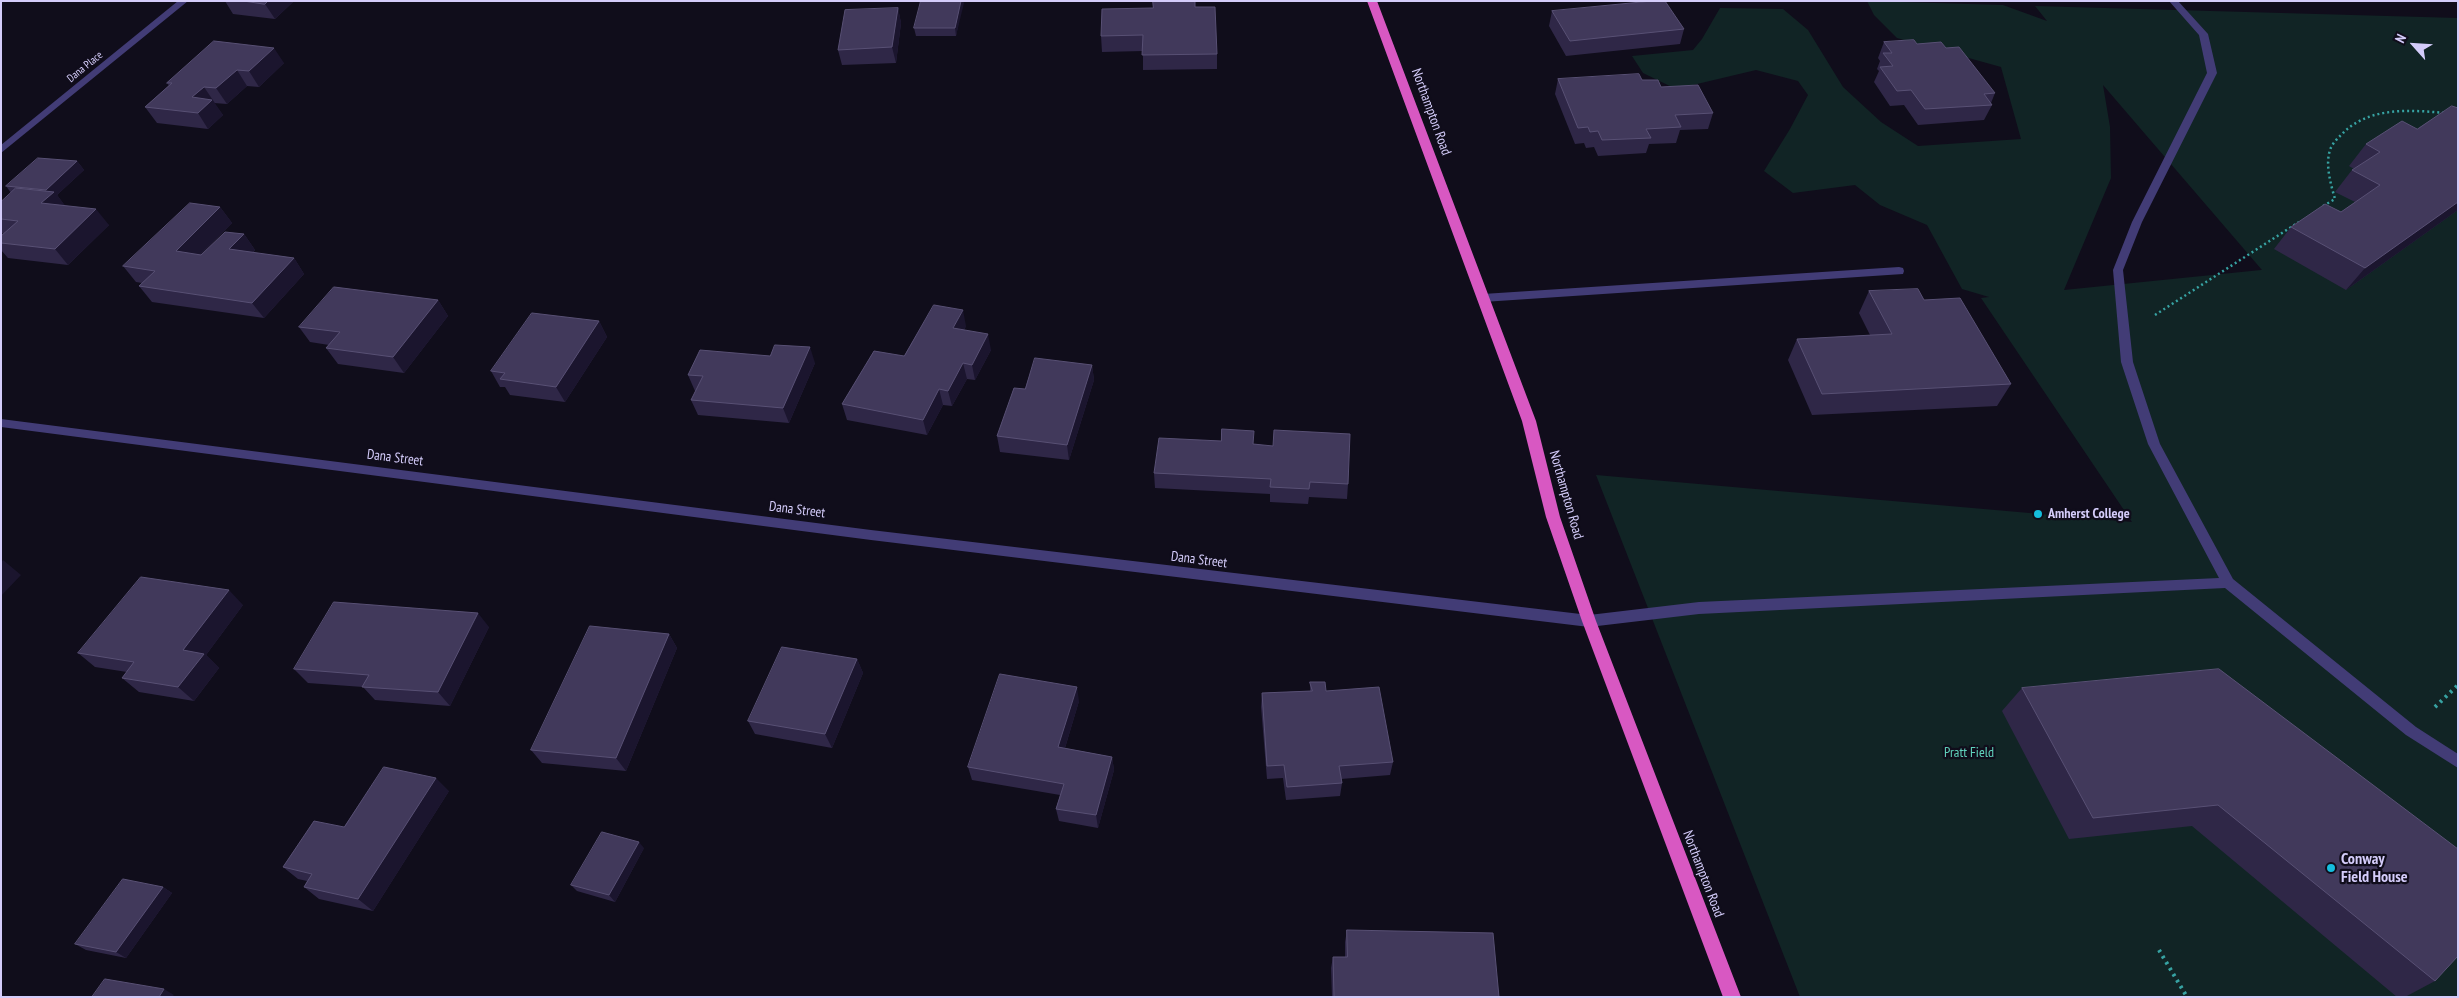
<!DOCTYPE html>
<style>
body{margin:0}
#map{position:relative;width:2459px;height:998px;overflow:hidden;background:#100d1b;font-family:"PT Sans Narrow",sans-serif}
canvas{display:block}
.frame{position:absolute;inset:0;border:2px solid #d4ccfa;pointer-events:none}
.north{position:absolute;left:2389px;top:20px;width:50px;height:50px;-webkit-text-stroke:4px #100d1b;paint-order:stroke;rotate:296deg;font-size:14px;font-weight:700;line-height:20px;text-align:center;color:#d4ccfa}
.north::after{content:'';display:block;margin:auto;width:18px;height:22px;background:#d4ccfa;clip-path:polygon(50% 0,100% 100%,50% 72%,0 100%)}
</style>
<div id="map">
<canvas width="2459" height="998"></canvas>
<div class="frame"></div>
<div class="north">N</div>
</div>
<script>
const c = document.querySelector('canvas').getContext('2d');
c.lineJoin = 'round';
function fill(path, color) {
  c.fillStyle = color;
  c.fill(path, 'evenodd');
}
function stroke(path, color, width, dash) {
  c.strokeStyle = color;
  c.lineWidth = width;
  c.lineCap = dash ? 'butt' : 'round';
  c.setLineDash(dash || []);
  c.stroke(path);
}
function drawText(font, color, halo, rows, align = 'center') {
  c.font = font + ' "PT Sans Narrow",sans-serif';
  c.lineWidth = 4.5;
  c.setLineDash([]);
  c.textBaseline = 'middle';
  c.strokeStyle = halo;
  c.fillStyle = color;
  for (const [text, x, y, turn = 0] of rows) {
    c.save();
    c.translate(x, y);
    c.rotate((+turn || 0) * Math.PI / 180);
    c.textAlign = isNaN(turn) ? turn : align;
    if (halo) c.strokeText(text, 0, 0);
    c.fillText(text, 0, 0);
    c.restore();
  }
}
fill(new Path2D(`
 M1867,1l136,4 44,16 -12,-15 423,12v979h-658l-204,-522 536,47 -151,-224 8,-1 -27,-8 -35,-64 -47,-20 -25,-20 -62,8 -29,-22 26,-42 18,-34 -10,-14 -42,-11 -80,19 -33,-16 -11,-17 61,-6 9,-11 18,-31 63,1 25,21 35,57 38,35 37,24 103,-7 -20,-72 -104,-29 -23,-23zM2103,85l159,185h-1l-197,20 47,-112 -1,-51z`), '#112425');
stroke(new Path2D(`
 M2323,206l12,-7c-4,-14 -10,-34 -5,-49 2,-6 7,-11 11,-15 27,-29 69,-25 105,-22
 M2155,315l144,-93`), '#37a3a3', 2.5, [2, 3]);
stroke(new Path2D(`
 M2435,707l23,-22
 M2159,950l28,47`), '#37a3a3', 4, [2.5, 4.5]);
fill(new Path2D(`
 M2169,1h9l30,33 9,39 -75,149 -19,48 10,92 27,82 73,135 183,148 42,27v14l-52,-33 -181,-147 -526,26 -110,13 -5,-2 -2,-4 2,-4 5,-2 110,-13 520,-24 -71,-134 -27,-82 -8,-92 19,-48 75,-149 -8,-38z
 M1899,267l4,1 1,3 -1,3 -420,28 -6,-4 6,-4z`), '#423c76');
fill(new Path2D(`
 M178,1h10l-187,152v-8z
 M1,419l870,111 718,85 5,2 2,4 -2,4 -5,2 -718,-87 -870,-113z`), '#423c76');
fill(new Path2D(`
 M1367,1h10l159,420 24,96 36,104 145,376h-18l-141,-376 -36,-104 -24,-96z`), '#d858c2');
fill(new Path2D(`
 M225,1h69l-19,18 -42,-5z
 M921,1h42l-7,35h-40l-2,-8z
 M1195,7l22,47v15l-74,1v-19l-41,1 -1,-16z
 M898,8l3,15 -5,40 -54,2 -4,-15z
 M1552,11l132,18 -4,15 -114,12 -17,-30z
 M214,41l70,22 -25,24 -12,-1 -20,18 -13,-1 9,12 -15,14 -51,-6 -12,-16 24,-21 -2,-3z
 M1884,42l33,2 29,4 49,45 -4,10 1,2 -8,15 -66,5 -14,-20 -14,1 -16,-24 5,-11 -2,-2 3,-8 -2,-3z
 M1558,79l84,1 19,7 52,26 -5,16 -28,1 -4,13 -27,1 -3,9 -48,3 -4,-9 -8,1 -2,-5 -9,1 -20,-50z
 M2417,129l41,81 -112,80 -72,-41 17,-22 50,-15 14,-10 -20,-10 17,-22 2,-1 -5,-3 17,-22z
 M77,161l7,9 -27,25 8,11 44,19 -41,40 -60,-7 -7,-8v-7l3,-9 -3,-1v-31l10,-9 -5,-7z
 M220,207l12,16 -32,32h1l43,-21 11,16 -2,3 41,5 10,16 -40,44 -112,-16 -13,-16 3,-3 -6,-1 -13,-16z
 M1869,291l55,9 87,84 -14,22 -185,9 -24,-55 9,-21 73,-4 -11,-22z
 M438,300l10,16 -44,57 -66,-9 -12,-16 3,-3 -19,-3 -11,-15z
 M599,321l8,16 -42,65 -55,-7 -5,-8h-5l-9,-16z
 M966,326l-2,4 27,20 -16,30 -8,-1 -15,27 -9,-1 -16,30 -80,-15 -5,-16 62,-48z
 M815,363l-26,60 -91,-8 -7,-15 5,-9h-1l-7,-16z
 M1092,365l2,15 -25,80 -69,-8 -3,-16 28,-47z
 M1254,444l94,40 -1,15 -38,-2 -1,7 -38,-2v-8l-115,-6 -1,-15z
 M243,605l-37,50 13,13 -25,33 -55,-9 -17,-14 5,-6 -32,-5 -17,-14z
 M489,627l-39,79 -75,-6 -12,-13 -55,-4 -14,-14z
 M669,634l8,14 -51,123 -84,-8 -11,-13z
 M857,659l6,14 -31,75 -77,-14 -7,-13z
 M2219,669l216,312 -30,16h-8l-205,-171 -123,13 -67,-128 20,-23z
 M1310,682l16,9 67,71 -3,13 -49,4 1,4 -2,13 -54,4 -3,-22 -16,1 -6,-72 1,-14 48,-2z
 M1079,701l-14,47 47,9 2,13 -16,58 -39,-7 -3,-12 4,-14 -88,-15 -4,-13z
 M449,791l-76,120 -54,-12 -15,-12 3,-6 -9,-2 -15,-12 61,-40z
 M644,848l-29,54 -38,-11 -6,-6z
 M163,887l9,6 -46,65 -40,-8 -11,-6z
 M1347,930l152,67h-167l-1,-29 2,-11h12v-15z`), '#2f2747');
fill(new Path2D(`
 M268,1h26l-19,18 -10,-15z
 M961,1h2l1,2 -8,33 -1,-8z
 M898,8l3,15 -5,40 -4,-16z
 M274,48l10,15 -25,24 -10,-16z
 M237,70l10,16 -20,18 -11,-16z
 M204,87l19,28 -15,14 -10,-16 -6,-16z
 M77,161l7,9 -27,25 10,13 -26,-5 9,-8 -4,-5z
 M2458,202v8l-112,80 19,-22z
 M220,207l12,16 -44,43 -12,-15z
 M96,209l13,16 -41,40 -13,-16z
 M244,234l11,16 -15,15 -11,-16z
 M294,258l10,16 -40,44 -12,-15z
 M438,300l10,16 -44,57 -11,-16z
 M963,310l3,16 -9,17 -4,-15z
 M599,321l8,16 -42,65 -9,-15z
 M988,334l3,16 -16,30 -3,-15z
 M810,347l5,16 -26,60 -6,-15z
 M963,363l4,16 -15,27 -4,-15z
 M1092,365l2,15 -25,80 -2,-15z
 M939,389l4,16 -16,30 -4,-15z
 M3,560l18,15 -20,21v-33z
 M229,590l14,15 -37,50 13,13 -25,33 -16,-14 5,-37z
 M478,613l11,14 -39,79 -12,-14z
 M669,634l8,14 -51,123 -10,-13z
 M857,659l6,14 -31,75 -7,-14z
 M1077,687l2,14 -18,60 -3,-14z
 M1112,757l2,13 -16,58 -2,-13z
 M436,778l13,13 -76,120 -15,-12z
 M639,842l5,6 -29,54 -6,-7z
 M163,887l9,6 -46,65 -10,-6z
 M164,989l10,6 -2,2h-13z`), '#1b152e');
const building = new Path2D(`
 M244,1h24l-3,3z
 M921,1h40l-6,27h-41z
 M1153,1h42v6h20l2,47 -75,1 1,-20 -42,1 1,-27 51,-1z
 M1652,1h13l19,28 -114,12 -18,-30z
 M898,8l-6,39 -54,3 7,-40z
 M1914,40l3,4 24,-2 5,6 13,-1 36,46 -11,1 8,11 -67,4 -14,-19 -14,1 -17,-24 13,-1 -10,-13h9l-8,-11z
 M214,41l60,7 -25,23 -12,-1 -21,18 -12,-1 -12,10 20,3 -14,13 -53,-6 27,-24h-5z
 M1639,74l3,6h16l3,7 37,-2 15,28 -38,2 6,12 -35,2 5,9 -49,2 -4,-9 -8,1 -2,-5 -10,1 -20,-49z
 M2452,106l6,2v94l-93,66 -74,-41 34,-23 16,8 39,-27 -28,-15 28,-18 -14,-8 36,-23 15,8z
 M38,158l39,3 -31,29 -40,-4z
 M16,188l38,4 -13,11 55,6 -41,40 -54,-6v-7l17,-15 -17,-2v-17z
 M190,203l30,4 -44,44 25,4 24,-23 19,2 -15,15 65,9 -42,45 -113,-17 16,-15 -32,-5z
 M334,287l104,13 -45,57 -67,-9 14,-16 -41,-5z
 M1918,289l6,11 36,-2 51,86 -189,10 -25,-55 95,-5 -23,-43z
 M934,305l29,5 -10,18 35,6 -16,31 -9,-2 -15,28 -9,-2 -16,31 -81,-16 32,-53 30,5z
 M532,313l67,8 -43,66 -56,-8 5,-6 -14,-2z
 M775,345l35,2 -27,61 -92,-8 12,-24 -15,-1 12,-25 70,6z
 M1035,358l57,7 -25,80 -70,-9 17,-48 11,1z
 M1222,429l32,2 -1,13 20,2 1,-16 76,4 -2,50 -38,-2 -1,7 -39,-2 1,-8 -117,-6 5,-35 62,3z
 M141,577l88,13 -46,60 21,4 -26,33 -56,-9 12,-16 -56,-9z
 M334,602l144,11 -40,79 -76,-5 7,-12 -75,-6z
 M590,626l79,8 -53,124 -85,-8z
 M782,647l75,12 -32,75 -77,-13z
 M2219,669l239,180v107l-23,25 -217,-176 -125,13 -71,-130z
 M1000,674l77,13 -19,60 54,10 -16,58 -40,-6 8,-25 -96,-17z
 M1310,682h15l1,9 53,-4 14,75 -54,4 3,17 -55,4 -3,-22 -17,1 -5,-73 50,-2z
 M384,767l52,11 -78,121 -54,-12 8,-13 -29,-7 31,-46 30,6z
 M602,832l37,10 -30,53 -38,-10z
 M123,879l40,8 -47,65 -41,-8z
 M1347,930l146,3 6,64h-165l-1,-40h14z
 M105,979l59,10 -5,8h-67z`);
fill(building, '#41395b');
stroke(building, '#585074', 1);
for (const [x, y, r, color] of [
 [2038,514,5,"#15bddd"],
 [2331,868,5,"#15bddd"]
]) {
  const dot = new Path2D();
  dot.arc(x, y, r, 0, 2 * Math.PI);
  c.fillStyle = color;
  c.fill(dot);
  stroke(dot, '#100d1b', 2);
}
drawText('11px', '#d4ccfa', '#100d1b', [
 ["Dana Place",85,67,-39]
]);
drawText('14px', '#d4ccfa', '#100d1b', [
 ["Northampton Road",1431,112,70],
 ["Dana Street",395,458,7],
 ["Northampton Road",1566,495,74],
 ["Dana Street",797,510,7],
 ["Dana Street",1199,560,7],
 ["Northampton Road",1703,874,69]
]);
drawText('bold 14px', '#d4ccfa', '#100d1b', [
 ["Amherst College",2048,514]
], 'left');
drawText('14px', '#60d2bc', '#100d1b', [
 ["Pratt Field",1969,753]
]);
drawText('bold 16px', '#d4ccfa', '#100d1b', [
 ["Conway",2341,859],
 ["Field House",2341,877]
], 'left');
</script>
